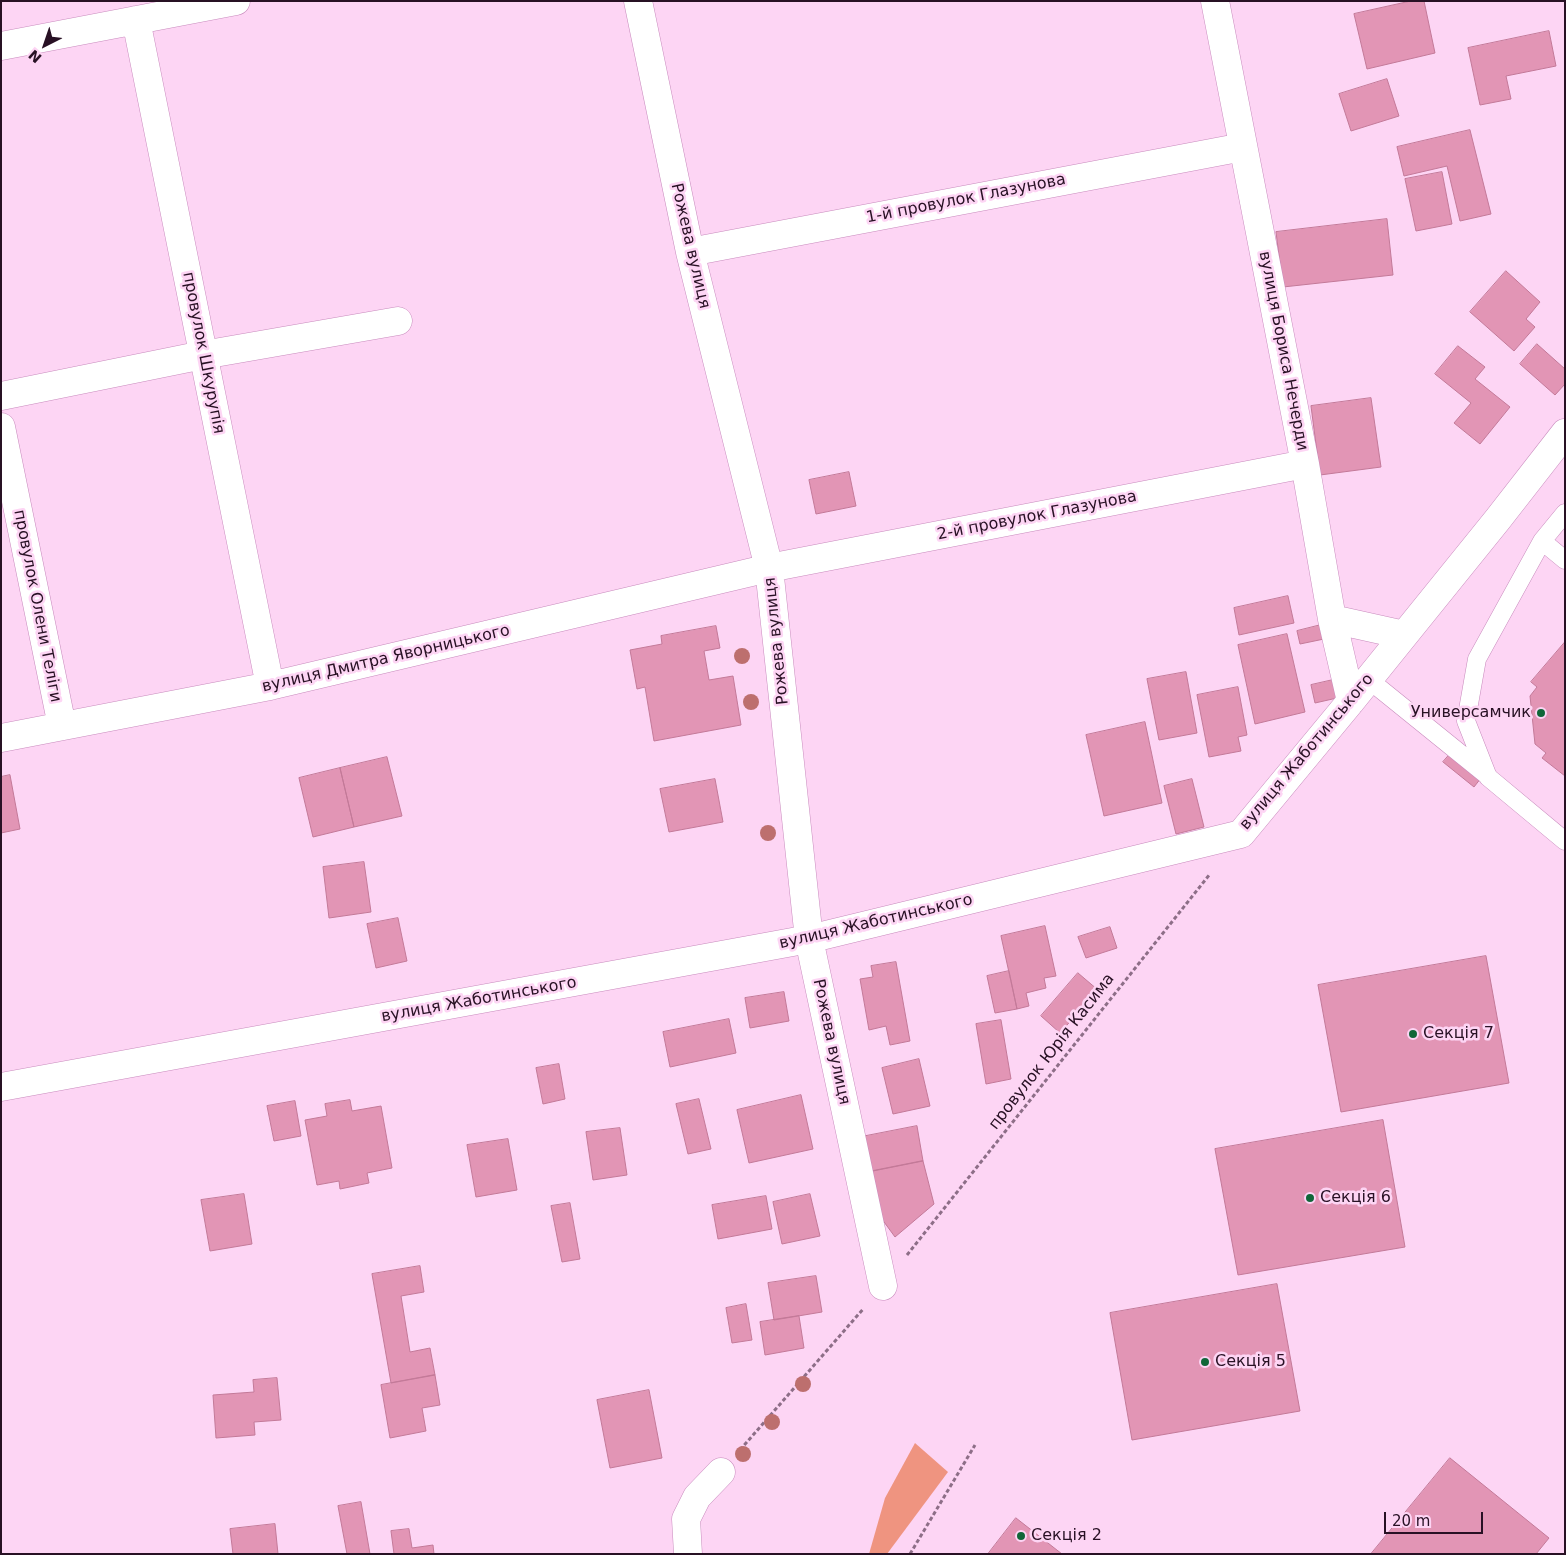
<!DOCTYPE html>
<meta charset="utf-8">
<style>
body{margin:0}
#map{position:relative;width:1566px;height:1555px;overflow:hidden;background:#fdd5f4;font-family:"DejaVu Sans",sans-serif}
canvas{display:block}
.frame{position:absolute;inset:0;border:2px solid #281124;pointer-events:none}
.north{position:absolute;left:20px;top:20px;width:50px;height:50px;-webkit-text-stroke:4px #fdd5f4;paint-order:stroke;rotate:221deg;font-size:14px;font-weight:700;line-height:20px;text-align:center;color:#281124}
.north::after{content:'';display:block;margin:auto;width:18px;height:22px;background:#281124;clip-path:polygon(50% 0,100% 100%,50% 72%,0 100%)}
.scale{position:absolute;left:1384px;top:1512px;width:99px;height:22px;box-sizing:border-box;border:2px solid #281124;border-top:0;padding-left:6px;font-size:15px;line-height:18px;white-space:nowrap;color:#281124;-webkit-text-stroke:4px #fdd5f4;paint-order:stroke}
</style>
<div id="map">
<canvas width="1566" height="1555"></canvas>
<div class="frame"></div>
<div class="north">N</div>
<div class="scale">20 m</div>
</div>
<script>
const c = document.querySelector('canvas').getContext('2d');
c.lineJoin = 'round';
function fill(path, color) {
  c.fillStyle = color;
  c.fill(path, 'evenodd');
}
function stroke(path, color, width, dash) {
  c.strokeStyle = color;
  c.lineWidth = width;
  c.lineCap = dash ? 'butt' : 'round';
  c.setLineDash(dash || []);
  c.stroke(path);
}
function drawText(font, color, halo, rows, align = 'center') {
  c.font = font + ' "DejaVu Sans",sans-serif';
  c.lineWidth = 5;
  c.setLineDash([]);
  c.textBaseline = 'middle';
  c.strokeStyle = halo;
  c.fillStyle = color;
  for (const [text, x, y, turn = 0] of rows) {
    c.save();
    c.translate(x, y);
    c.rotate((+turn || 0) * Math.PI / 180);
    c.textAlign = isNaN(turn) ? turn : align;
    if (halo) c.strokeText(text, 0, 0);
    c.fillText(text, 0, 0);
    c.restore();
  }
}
fill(new Path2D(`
 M915,1443l33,29 -61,82h-18l16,-56z`), '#ef9480');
const building = new Path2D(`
 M1411,1h13l11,52 -68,16 -13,-55z
 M1549,31l7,35 -50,10 5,23 -31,6 -12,-57z
 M1387,79l12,37 -48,15 -12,-37z
 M1470,130l21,84 -31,7 -13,-55 -43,10 -7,-29z
 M1442,172l10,52 -36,7 -11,-52z
 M1387,219l6,56 -110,12 -7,-55z
 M1506,271l34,31 -14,17 9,8 -21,24 -44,-39z
 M1537,344l28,25v15l-10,11 -35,-31z
 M1458,346l27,21 -10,12 35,28 -30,37 -26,-21 17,-20 -36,-29z
 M1371,398l10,69 -61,8 -9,-69z
 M849,472l7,34 -40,8 -7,-34z
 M1288,596l6,27 -55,12 -5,-27z
 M1321,625l3,14 -24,5 -3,-13z
 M716,626l4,22 -16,3 5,29 24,-4 8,49 -87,16 -9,-54 -8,2 -7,-39 32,-6 -1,-8z
 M1287,634l18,78 -50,12 -17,-79z
 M1565,642v134l-23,-18 4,-5 -11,-9 -5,-48 7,-9 -6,-5z
 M1186,672l11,61 -38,7 -12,-61z
 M1333,680l4,18 -22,5 -4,-18z
 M1238,687l9,48 -9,2 3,14 -32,6 -12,-62z
 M1145,722l17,81 -58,13 -18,-81z
 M1451,753l30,25 -7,9 -31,-25z
 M387,757l15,59 -48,11 -14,-59z
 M340,768l14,59 -41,10 -14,-59z
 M10,775l10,54 -19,4v-56z
 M715,779l8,43 -54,10 -9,-43z
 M1192,779l12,48 -28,7 -12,-48z
 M364,862l7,50 -42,6 -6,-51z
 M398,918l9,43 -31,7 -9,-44z
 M1045,926l11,50 -12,2 2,10 -20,5 3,13 -12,3 -16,-73z
 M1110,927l7,21 -31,10 -8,-21z
 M1486,956l23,127 -168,29 -23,-127z
 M896,962l14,79 -20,4 -4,-19 -17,4 -9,-51 13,-2 -2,-11z
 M1009,971l8,38 -22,4 -8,-37z
 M1078,973l20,17 -38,43 -19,-17z
 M784,992l5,29 -39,7 -5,-30z
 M729,1019l7,34 -66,14 -7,-35z
 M1001,1020l10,59 -25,5 -10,-60z
 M919,1059l11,47 -37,8 -11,-46z
 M559,1064l6,35 -22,5 -7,-36z
 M801,1095l12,54 -64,14 -12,-53z
 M699,1099l12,50 -23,5 -12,-50z
 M350,1100l2,11 29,-5 11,62 -25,5 2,10 -29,6 -1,-8 -22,4 -12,-65 22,-4 -2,-12z
 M295,1101l6,35 -27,5 -7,-35z
 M1383,1120l22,127 -167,28 -23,-126z
 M917,1126l6,35 -55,11 -7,-35z
 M620,1128l7,47 -34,5 -7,-48z
 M508,1139l9,51 -41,7 -9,-52z
 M923,1161l11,43 -39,33 -16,-22 -11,-43z
 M244,1194l8,50 -42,7 -9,-51z
 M810,1194l10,42 -38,8 -9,-42z
 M766,1196l6,33 -54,10 -6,-34z
 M570,1203l10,56 -18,3 -11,-56z
 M420,1266l4,26 -23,4 9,56 20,-4 5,27 -44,8 -19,-109z
 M816,1276l6,36 -48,8 -6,-37z
 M1277,1284l23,127 -168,29 -22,-127z
 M746,1304l6,36 -20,3 -6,-35z
 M799,1316l5,32 -39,7 -5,-33z
 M435,1375l5,30 -18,3 4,23 -36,7 -9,-53z
 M277,1378l4,42 -27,2 1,13 -39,3 -3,-43 41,-3 -1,-12z
 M649,1390l13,68 -52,10 -13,-68z
 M1450,1458l99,80 -13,16h-165z
 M361,1502l9,52h-23l-9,-48z
 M1016,1518l46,36h-74z
 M275,1524l3,30h-45l-3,-25z
 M409,1529l3,19 21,-3 1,9h-40l-3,-23z`);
fill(building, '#e295b5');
stroke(building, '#c37998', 1);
const service = new Path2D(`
 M1565,513l-23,28 -65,118 -11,62 22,56 77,64
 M1542,541l23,19
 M1368,679l120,97`);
const minor = new Path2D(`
 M638,1l52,251 79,316 40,371 74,347
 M1215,1l90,463 27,155 19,82
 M136,20l134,666
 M1,46l235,-45
 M690,252l553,-105
 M1,396l202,-41 195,-34
 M1,427l61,299
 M1332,619l72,16
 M1,738l269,-52 499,-118 536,-104
 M1,1087l808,-148 432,-105 110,-133 147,-182 67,-86
 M688,1554l-2,-35 11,-22 24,-25`);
stroke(service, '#c88bbd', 19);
stroke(minor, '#c88bbd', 29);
stroke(new Path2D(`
 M907,1255l303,-381
 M740,1450l124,-142
 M910,1554l65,-109`), '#8d6e87', 3, [4, 2.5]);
stroke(service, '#fff', 18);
stroke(minor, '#fff', 28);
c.fillStyle = '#bd6f6e';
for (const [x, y] of [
 [742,656],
 [751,702],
 [768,833],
 [803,1384],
 [772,1422],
 [743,1454]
]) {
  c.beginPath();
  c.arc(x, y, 8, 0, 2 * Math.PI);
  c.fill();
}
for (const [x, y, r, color] of [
 [1541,713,5,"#106638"],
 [1413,1034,5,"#106638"],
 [1310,1198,5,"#106638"],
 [1205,1362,5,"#106638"],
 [1021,1536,5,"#106638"]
]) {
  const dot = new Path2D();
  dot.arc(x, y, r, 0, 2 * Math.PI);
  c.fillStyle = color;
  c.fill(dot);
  stroke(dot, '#fdd5f4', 2);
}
drawText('16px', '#281124', '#fdd5f4', [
 ["1-й провулок Глазунова",966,199,-11],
 ["Рожева вулиця",690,246,77],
 ["вулиця Бориса Нечерди",1283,351,79],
 ["провулок Шкурупія",203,353,79],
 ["2-й провулок Глазунова",1037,516,-11],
 ["провулок Олени Теліги",37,606,79],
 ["Рожева вулиця",777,641,-96],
 ["вулиця Дмитра Яворницького",386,659,-13],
 ["вулиця Жаботинського",1307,752,-50],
 ["вулиця Жаботинського",876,922,-13],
 ["вулиця Жаботинського",479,1000,-10],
 ["Рожева вулиця",831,1042,78],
 ["провулок Юрія Касима",1052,1052,-52]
]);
drawText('16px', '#281124', '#fdd5f4', [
 ["Универсамчик",1531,713,"right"],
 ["Секція 7",1423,1034],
 ["Секція 6",1320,1198],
 ["Секція 5",1215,1362],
 ["Секція 2",1031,1536]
], 'left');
</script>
